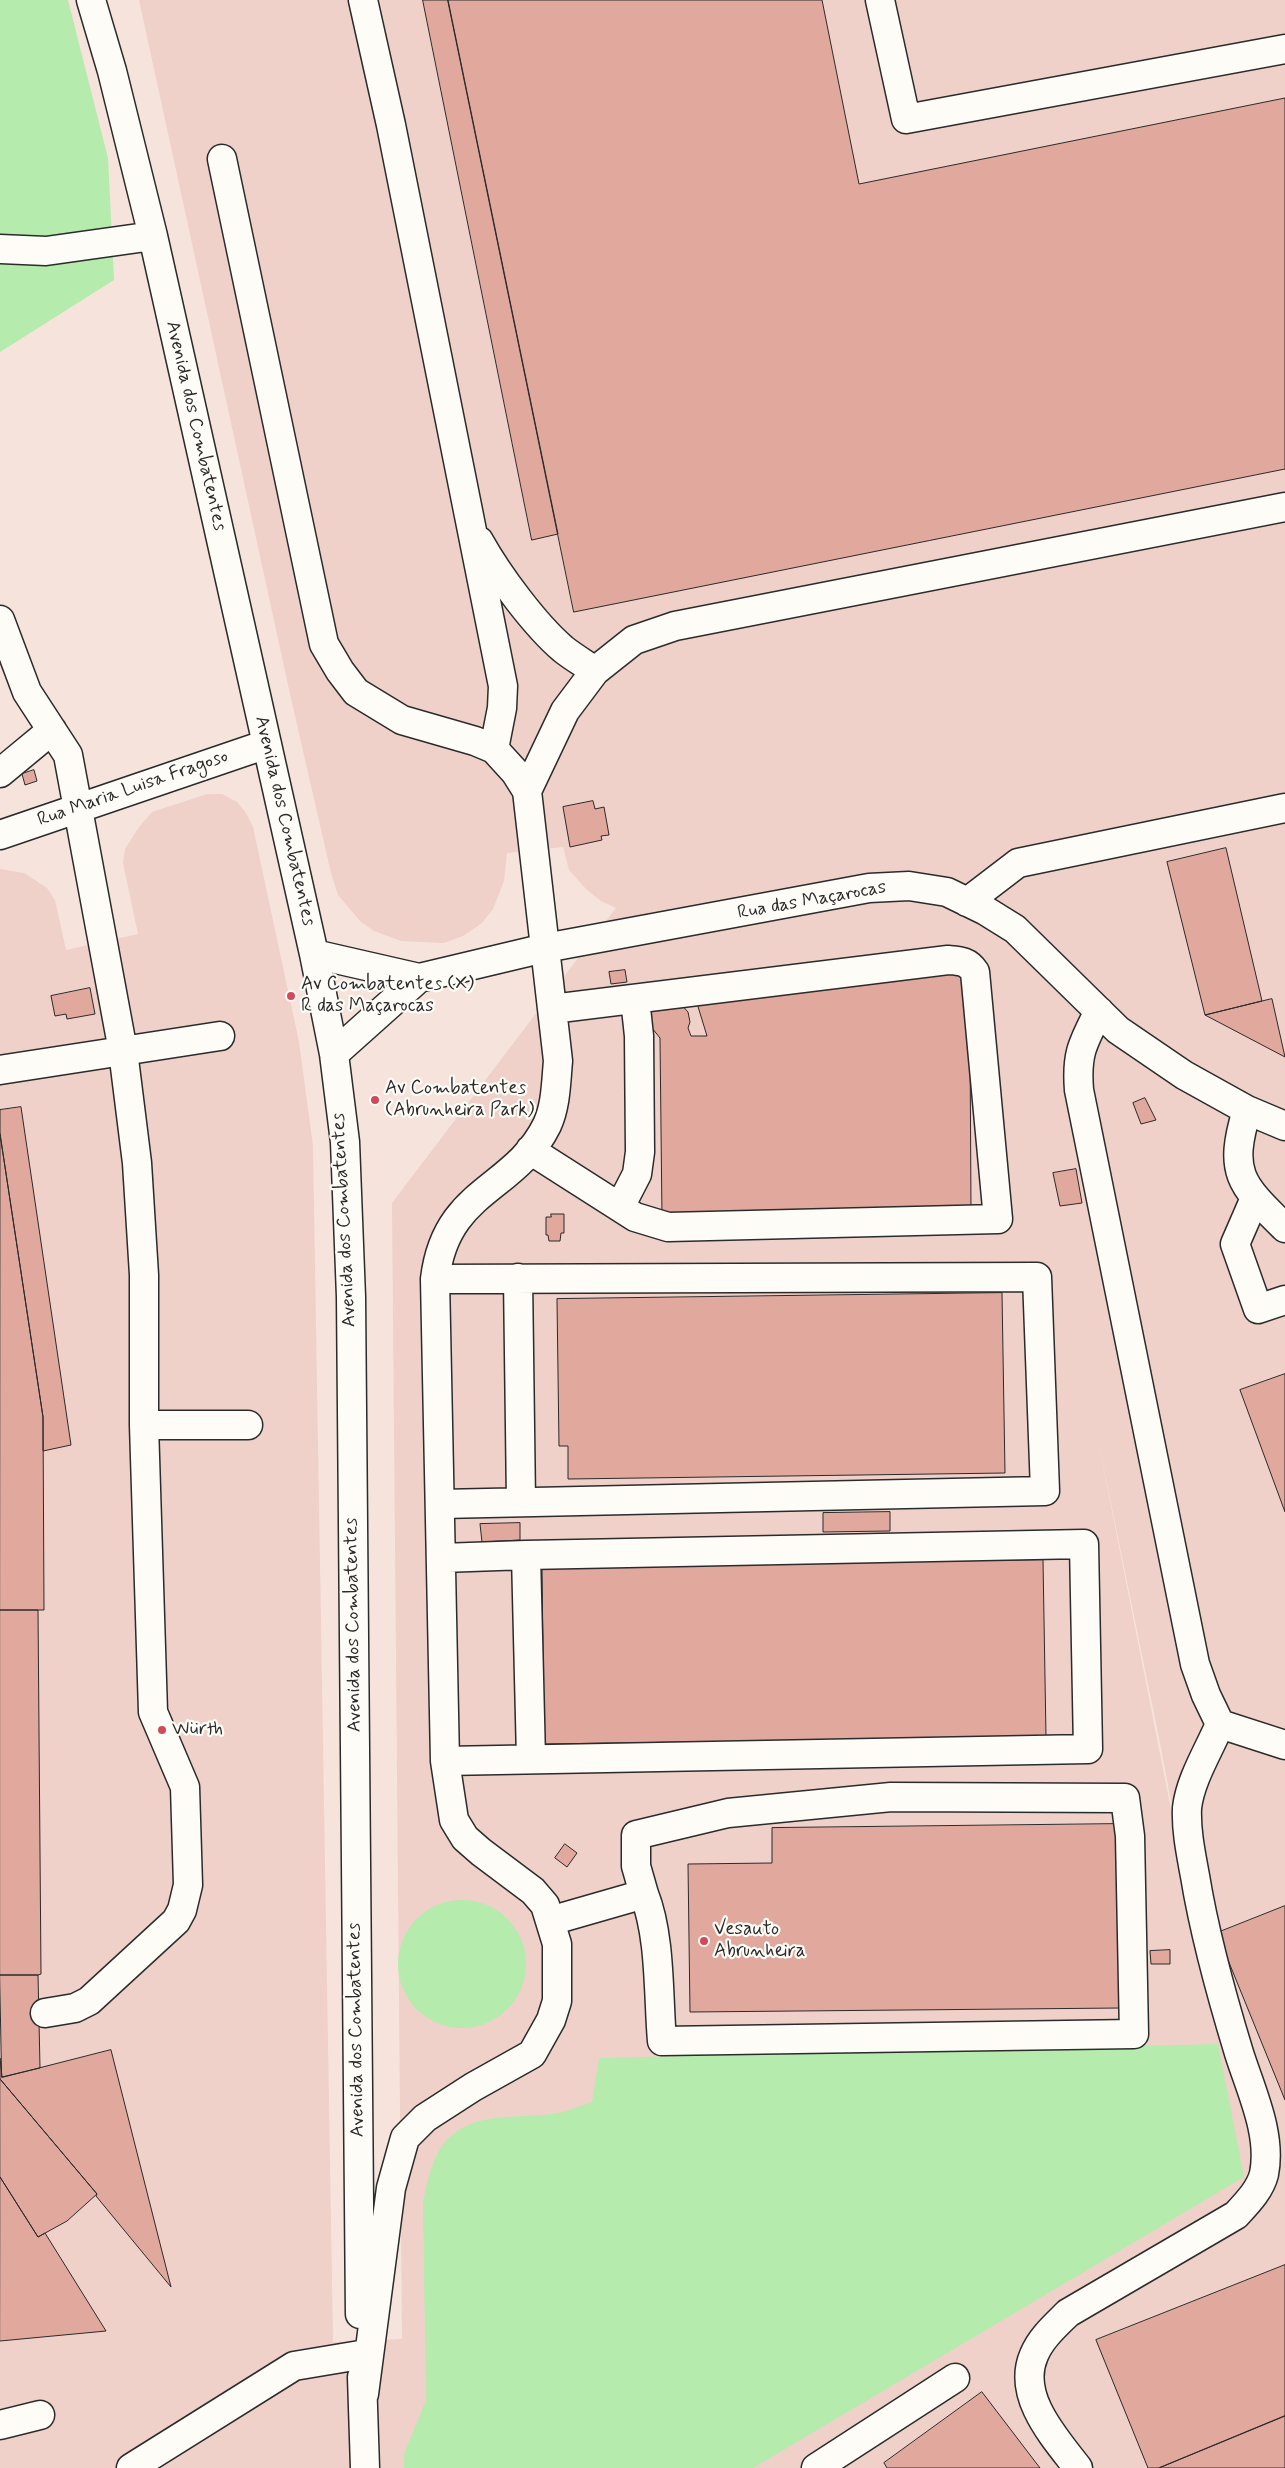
<!DOCTYPE html>
<meta charset="utf-8">
<style>
body{margin:0}
canvas{display:block;background:#f5e3dc}
</style>
<canvas width="1285" height="2468"></canvas>
<script>
const c = document.querySelector('canvas').getContext('2d');
c.lineJoin = 'round';
function fill(path, color) {
  c.fillStyle = color;
  c.fill(path, 'evenodd');
}
function stroke(path, color, width, dash) {
  c.strokeStyle = color;
  c.lineWidth = width;
  c.lineCap = dash ? 'butt' : 'round';
  c.setLineDash(dash || []);
  c.stroke(path);
}
function drawText(font, color, halo, rows, align = 'center') {
  c.font = font + ' Mynerve,sans-serif';
  c.lineWidth = 4.5;
  c.setLineDash([]);
  c.textBaseline = 'middle';
  c.strokeStyle = halo;
  c.fillStyle = color;
  for (const [text, x, y, turn = 0] of rows) {
    c.save();
    c.translate(x, y);
    c.rotate((+turn || 0) * Math.PI / 180);
    c.textAlign = isNaN(turn) ? turn : align;
    if (halo) c.strokeText(text, 0, 0);
    c.fillText(text, 0, 0);
    c.restore();
  }
}
fill(new Path2D(`
 M139,0h1146v2468h-1285v-1599l24,4 23,15 8,12 11,50 72,-16 -15,-71 2,-14 14,-22 13,-15 55,-18h15l15,8 9,11 7,14 46,215 14,104 20,1196 69,-3 -10,-1136 224,-295 -15,-7 -15,-12 -17,-19 -6,-23 -56,6 -3,28 -11,28 -11,14 -19,13 -19,7 -43,-2 -27,-10 -14,-10 -22,-26 -7,-22 -41,-179zM1095,1425l66,323 21,112h-1z`), '#efd1c9');
fill(new Path2D(`
 M0,0h68l40,158 6,122 -114,72z
 M398 1964a64 64 0 1 1 128 0a64 64 0 1 1-128 0Z
 M1218,2044l26,133 -491,291h-349v-14l22,-54 -3,-196c4,-23 10,-53 29,-69 29,-25 76,-15 111,-23 10,-3 19,-7 29,-10l7,-44z`), '#b5ebad');
const building = new Path2D(`
 M423,0h25l110,534 -26,6z
 M448,0h374l37,184 426,-86v371l-711,143z
 M34,770l3,11 -12,4 -3,-11z
 M593,801l2,8 9,-2 5,28 -8,1 1,4 -32,7 -7,-40z
 M1226,848l36,153 -57,14 -38,-153z
 M625,970l2,12 -16,2 -2,-12z
 M967,971l3,66 1,172 -271,3 1,5 -39,2 -2,-181 -8,-10 -3,-12 6,-11 24,-3 9,10 2,10 -2,6 3,8h16l-11,-36z
 M90,988l5,26 -28,5 -1,-5 -11,2 -4,-20z
 M1272,999l13,58 -80,-42 57,-14z
 M1145,1098l11,22 -15,4 -8,-21z
 M21,1107l50,338 -28,6v-34l-43,-283v-24z
 M0,1134l43,283 1,193h-44z
 M1076,1169l6,34 -22,3 -7,-33z
 M551,1214h13v19h-3l-1,8h-11l-1,-6h-2v-18h5z
 M1002,1293l3,180 -437,6v-33h-9l-2,-147z
 M1285,1374v138l-45,-122z
 M890,1512v19l-67,1v-19z
 M520,1523v17l-38,2 -2,-18z
 M1043,1560l3,177 -502,7 -2,-177z
 M0,1610h38l3,364 -3,1h-38z
 M1118,1824l2,184 -430,4 -2,-148 84,-1v-35z
 M565,1844l12,9 -10,14 -12,-9z
 M1285,1906v194l-68,-167z
 M1170,1950v14h-19l-1,-13z
 M0,1975h38l2,93 -38,9z
 M111,2050l60,237 -75,-91 1,-2 -97,-115v-21l2,19z
 M0,2079l97,115 -30,27 -29,16 -38,-60z
 M0,2177l38,60 7,-4 61,98 -106,10z
 M1285,2265v151l-126,52h-11l-52,-128z
 M982,2392l58,76h-153l-3,-5z
 M1285,2416v52h-126z`);
fill(building, '#e1a89d');
stroke(building, '#2b2b2b', 1);
const minor = new Path2D(`
 M91,0l21,71 41,165 161,718 20,100 11,88 6,155 9,1017
 M363,0l28,125 112,561 -1,22 -8,41
 M880,0l26,119 379,-70
 M222,159l102,485 16,27 16,21 46,28 73,21 19,8 21,23 12,19 31,270c-2,21 -2,45 -11,64 -33,67 -101,63 -112,154l10,482 9,59 11,18 16,14 52,39 12,14 12,39v57l-6,19 -19,34 -59,33 -48,31 -20,20 -14,50 -27,206
 M0,249l46,2 107,-15
 M479,541c19,34 55,83 84,108 10,8 22,15 32,22
 M0,620l27,72 41,63 55,296 14,112 7,112v150l9,287 32,75 3,98 -6,25 -6,11 -87,80 -14,7 -30,5
 M0,773l52,-43
 M527,791l38,-80 30,-40 39,-31 41,-14 610,-119
 M0,835l267,-91
 M967,902l51,-39 267,-55
 M314,954l105,24 126,-30 324,-60 40,-2 38,6 39,19 29,18 103,101 66,45 63,35 38,16
 M1099,1011c-16,32 -23,42 -20,79l116,574 11,31 14,29 65,21
 M334,1054l85,-76
 M0,1070l220,-34
 M1247,1110c-19,63 -7,74 38,118
 M530,1150l105,67 33,10 330,-8 -23,-247c-7,-11 -15,-11 -27,-12l-396,49
 M1255,1198l-20,46 23,65 27,-9
 M620,1207l17,-33 3,-22 -1,-116 -4,-37
 M518,1278l3,224
 M435,1279l602,-2 8,214 -604,13
 M144,1425h104
 M442,1558l84,-3
 M445,1761l643,-12 -4,-205 -558,11 5,204
 M550,1921l94,-27c17,43 14,101 18,147l472,-7 -4,-198 -5,-38 -234,-1 -163,16 -92,22v31l8,28
 M362,2377l3,91
 M0,2425l40,-10
 M131,2468l163,-102 66,-11
 M816,2468l139,-90
 M1078,2468c-23,-30 -62,-72 -44,-113 7,-17 21,-29 34,-42l168,-98c11,-12 24,-25 28,-41 8,-40 -13,-83 -25,-121 -18,-59 -34,-116 -44,-177 -4,-22 -9,-45 -8,-68 3,-28 22,-58 33,-84`);
stroke(minor, '#2b2b2b', 31);
stroke(minor, '#fdfcf7', 28);
for (const [x, y, r, color] of [
 [291,996,5,"#d1495b"],
 [375,1100,5,"#d1495b"],
 [162,1730,5,"#d1495b"],
 [704,1941,5,"#d1495b"]
]) {
  const dot = new Path2D();
  dot.arc(x, y, r, 0, 2 * Math.PI);
  c.fillStyle = color;
  c.fill(dot);
  stroke(dot, '#fdfcf7', 2);
}
drawText('19px', '#2b2b2b', '#fdfcf7', [
 ["Avenida dos Combatentes",195,426,77],
 ["Rua Maria Luisa Fragoso",133,789,-19],
 ["Avenida dos Combatentes",284,821,77],
 ["Rua das Maçarocas",812,901,-10],
 ["Avenida dos Combatentes",345,1220,-93],
 ["Avenida dos Combatentes",354,1625,-91],
 ["Avenida dos Combatentes",357,2030,-91]
]);
drawText('19px', '#2b2b2b', '#fdfcf7', [
 ["Av Combatentes (X)",301,985],
 ["R das Maçarocas",301,1007],
 ["Av Combatentes",385,1089],
 ["(Abrunheira Park)",385,1111],
 ["Würth",172,1730],
 ["Vesauto",714,1930],
 ["Abrunheira",714,1952]
], 'left');
</script>
